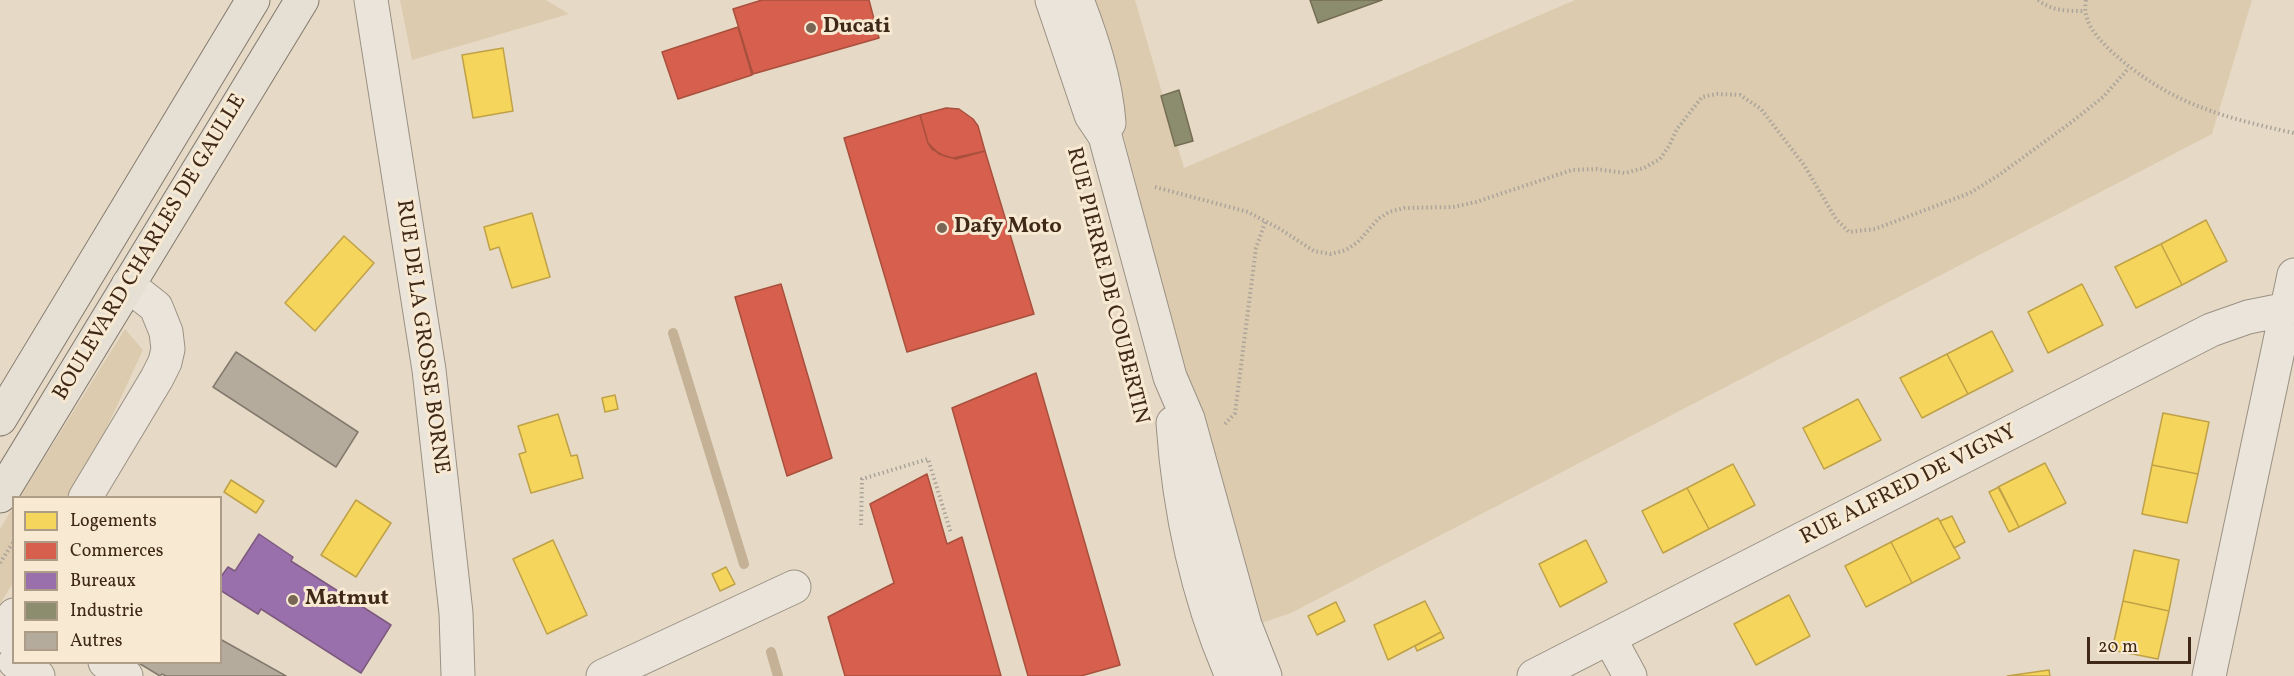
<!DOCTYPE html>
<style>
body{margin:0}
#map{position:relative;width:2294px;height:676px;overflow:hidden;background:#e6dac6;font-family:Vollkorn,serif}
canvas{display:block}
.legend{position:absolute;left:12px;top:496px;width:210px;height:168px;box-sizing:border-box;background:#f7e9d2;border:2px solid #ad9c87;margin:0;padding:8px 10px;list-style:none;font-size:18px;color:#3f2817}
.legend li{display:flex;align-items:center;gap:12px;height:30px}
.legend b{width:30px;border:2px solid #ad9c87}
.scale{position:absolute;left:2087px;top:637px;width:104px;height:27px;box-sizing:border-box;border:3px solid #3f2817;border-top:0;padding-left:8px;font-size:18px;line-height:21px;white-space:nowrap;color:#3f2817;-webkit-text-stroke:4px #f7e9d2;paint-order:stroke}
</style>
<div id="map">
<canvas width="2294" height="676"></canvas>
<ul class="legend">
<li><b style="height:16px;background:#f6d55c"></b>Logements</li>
<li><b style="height:16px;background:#d6604d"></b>Commerces</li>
<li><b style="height:16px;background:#9970ab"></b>Bureaux</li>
<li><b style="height:16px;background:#8c8c6e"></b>Industrie</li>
<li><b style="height:16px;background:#b5ab9d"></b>Autres</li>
</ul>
<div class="scale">20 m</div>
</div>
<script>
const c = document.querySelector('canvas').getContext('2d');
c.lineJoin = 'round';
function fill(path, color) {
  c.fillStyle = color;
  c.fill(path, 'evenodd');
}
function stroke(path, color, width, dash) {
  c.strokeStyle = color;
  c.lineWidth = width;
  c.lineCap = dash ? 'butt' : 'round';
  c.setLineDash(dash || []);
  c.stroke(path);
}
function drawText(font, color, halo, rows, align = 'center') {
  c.font = font + ' Vollkorn,serif';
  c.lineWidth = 6;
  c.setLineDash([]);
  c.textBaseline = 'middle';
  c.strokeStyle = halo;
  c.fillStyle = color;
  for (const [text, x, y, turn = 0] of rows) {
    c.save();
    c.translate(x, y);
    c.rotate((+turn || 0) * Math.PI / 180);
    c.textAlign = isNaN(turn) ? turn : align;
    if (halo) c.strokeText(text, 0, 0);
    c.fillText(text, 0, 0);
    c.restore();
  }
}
fill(new Path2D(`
 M400,0h146l23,14 -157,46z
 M1084,0h51l49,168 391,-168h677l-40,134 -921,479 -35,12 -88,-317 -69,-267z
 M125,329l18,21 -48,103 -28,44 -48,1z
 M13,507v76l-13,21v-75z`), '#dccbaf');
const homes = new Path2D(`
 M503,48l10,63 -40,7 -11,-63z
 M532,213l18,64 -38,11 -13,-41 -9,3 -6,-23z
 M2206,220l21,41 -45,24 -21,-41z
 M344,236l30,27 -59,68 -30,-28z
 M2161,244l21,41 -46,23 -21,-41z
 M2082,284l21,41 -55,28 -20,-41z
 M1992,331l21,40 -45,23 -21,-40z
 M1947,354l21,40 -46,24 -22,-40z
 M615,395l3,14 -13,3 -3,-14z
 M1858,399l23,41 -57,29 -21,-41z
 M2163,413l46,9 -11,52 -46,-9z
 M558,414l13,42 6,-1 6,23 -52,15 -12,-39 7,-2 -8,-26z
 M2045,463l21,40 -47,24 -21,-40z
 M1733,464l22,41 -46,24 -22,-41z
 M2152,465l46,9 -11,49 -45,-9z
 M231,480l33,21 -8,12 -32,-21z
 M1999,487l20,40 -10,5 -20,-40z
 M1687,488l22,41 -46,24 -21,-42z
 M356,500l35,23 -35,54 -35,-22z
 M1952,516l13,26 -11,6 -14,-27z
 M1938,518l22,40 -48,25 -21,-41z
 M553,540l34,75 -40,19 -34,-75z
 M1586,540l21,42 -47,25 -21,-43z
 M1891,542l21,41 -46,24 -21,-41z
 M2134,550l45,10 -10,51 -46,-10z
 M726,567l9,17 -15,7 -8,-17z
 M1789,595l21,41 -54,29 -22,-41z
 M1425,601l16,31 -53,28 -14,-35z
 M2123,601l46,10 -11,48 -46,-9z
 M1336,602l9,19 -28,14 -9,-19z
 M1441,632l3,6 -27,13 -2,-5z
 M2049,670l1,6h-43z`);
fill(homes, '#f6d55c');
stroke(homes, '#bfa147', 1.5);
const shops = new Path2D(`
 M762,0h107l10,38 -126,36 -20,-65z
 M738,27l14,48 -74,24 -16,-47z
 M946,108l13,1 14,10 5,7 7,25 -32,7 -9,-2 -12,-7 -4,-6 -8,-28z
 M920,115l8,28 11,11 17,5 29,-8 49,163 -127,38 -63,-214z
 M781,284l51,174 -45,18 -52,-179z
 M1036,373l84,292 -39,11h-53l-76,-268z
 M927,474l20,70 15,-7 39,139h-156l-17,-59 66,-34 -24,-79z`);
fill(shops, '#d6604d');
stroke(shops, '#a94f3d', 1.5);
const offices = new Path2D(`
 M259,534l34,23 -2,4 100,64 -30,48 -100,-64 -3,5 -38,-24v-12l8,-11 7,4z`);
fill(offices, '#9970ab');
stroke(offices, '#7e5a7f', 1.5);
const industry = new Path2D(`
 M1310,0h72l-64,23z
 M1179,90l14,51 -18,5 -14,-50z`);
fill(industry, '#8c8c6e');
stroke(industry, '#756e54', 1.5);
stroke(new Path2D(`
 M673,333l71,231
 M771,652l7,24`), '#c4b196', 10);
const building = new Path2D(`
 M236,352l122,80 -22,35 -123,-80z
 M220,639l66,37h-120l-4,-2 -2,2 -23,-14h83z`);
fill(building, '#b5ab9d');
stroke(building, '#83796d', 1.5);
const minor = new Path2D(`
 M371,0l58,370 27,243 2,63
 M1052,0l39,115 14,21 65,241 18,42 57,206 20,51
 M1077,0c15,39 29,81 32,123
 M1173,423c6,87 24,173 59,253
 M85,498l72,-120 8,-16 3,-13 -2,-17 -10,-25 -28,-22
 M0,636l14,-21
 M1610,639l20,37
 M15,662l23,14
 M105,662l21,14
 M603,676l191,-89
 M1534,676l677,-346 37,-13 40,-8
 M2209,676l85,-401`);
const major = new Path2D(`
 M0,419l253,-419
 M0,496l302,-496`);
stroke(minor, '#9b9184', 35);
stroke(major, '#83796d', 35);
stroke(new Path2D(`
 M2038,0c14,11 29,11 46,11
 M2086,0c-4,22 10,36 25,51 57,52 110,66 183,82
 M1155,187l93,25 32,17 34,22 17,3 15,-4 12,-8 20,-23 11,-7 15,-4 49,-1 23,-5 96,-32 24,-1 29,4 19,-5 16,-9 9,-13 8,-17 25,-32 15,-3 23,1 21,14 43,56 32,54 13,13 26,-3 95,-36 29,-18 74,-54 30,-24 26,-29
 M1138,394l2,17
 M1225,424l10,-11 21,-165 10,-28
 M861,525l1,-46 66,-20 23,74
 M0,563l14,-22`), '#aba49b', 4, [1.5, 3]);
stroke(minor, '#eae4da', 33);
stroke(major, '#e6dfd4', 33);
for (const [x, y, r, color] of [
 [811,28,6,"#796654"],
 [942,228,6,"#796654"],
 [293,600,6,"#796654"]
]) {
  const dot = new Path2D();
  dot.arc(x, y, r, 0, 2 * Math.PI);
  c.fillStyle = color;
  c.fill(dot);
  stroke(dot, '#f7e9d2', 2);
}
drawText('bold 22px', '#3f2817', '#f7e9d2', [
 ["Ducati",823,28],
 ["Dafy Moto",954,228],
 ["Matmut",305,600]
], 'left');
drawText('22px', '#3f2817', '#f7e9d2', [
 ["BOULEVARD CHARLES DE GAULLE",151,248,-59],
 ["RUE PIERRE DE COUBERTIN",1106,286,76],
 ["RUE DE LA GROSSE BORNE",421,337,82],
 ["RUE ALFRED DE VIGNY",1909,486,-27]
]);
</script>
